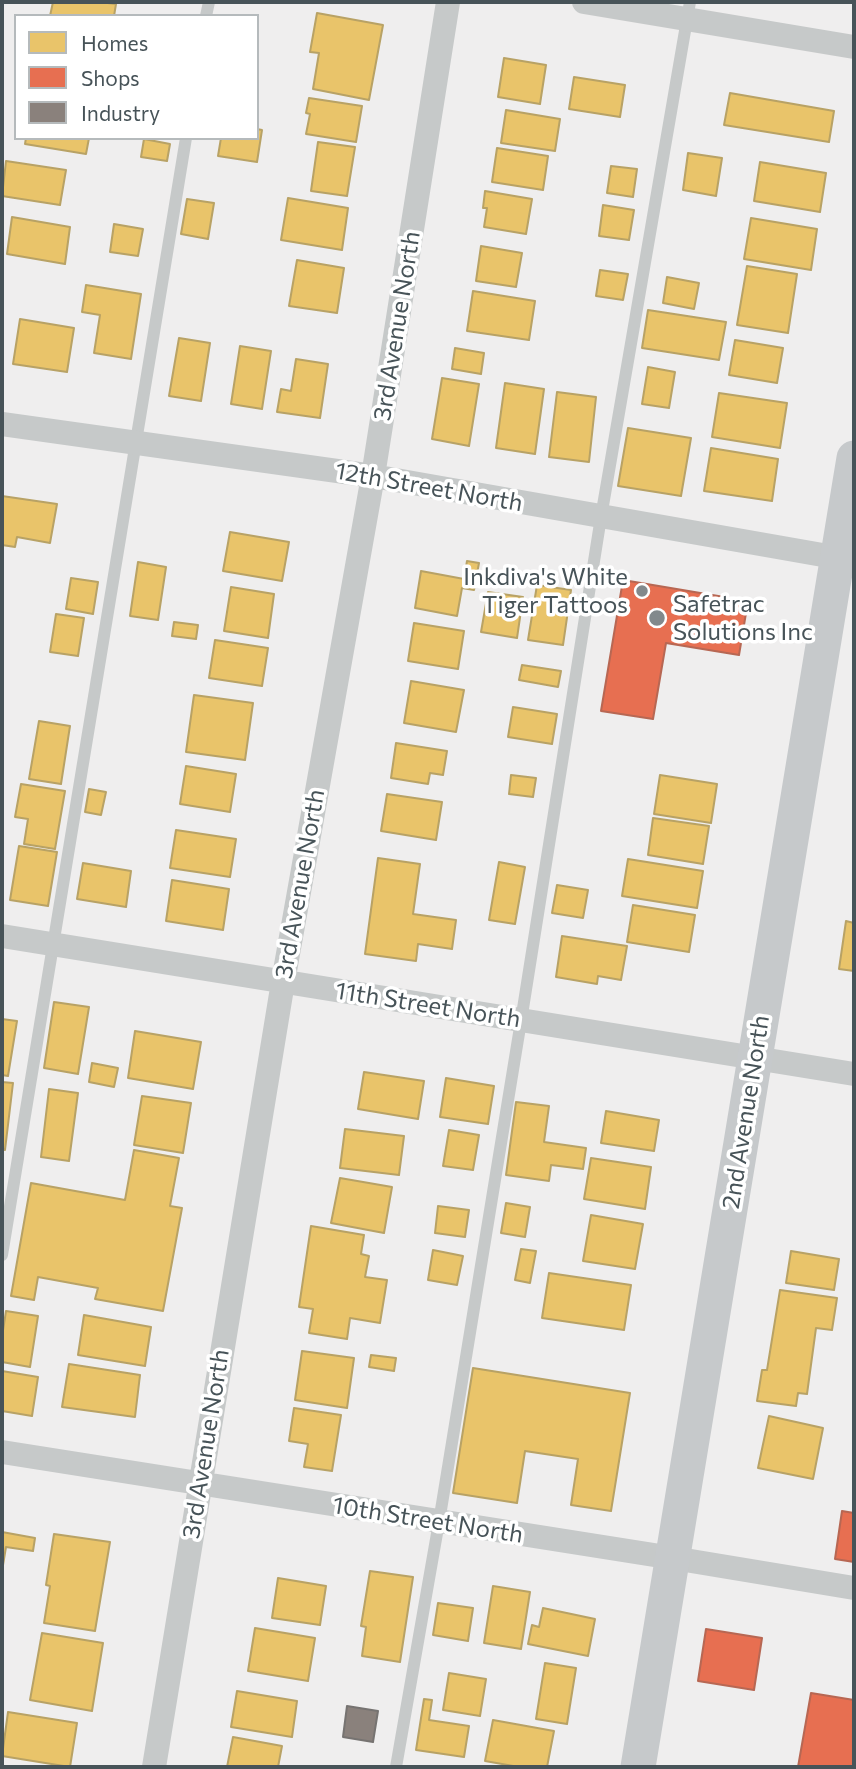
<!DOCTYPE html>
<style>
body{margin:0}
#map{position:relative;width:856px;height:1769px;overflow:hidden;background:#efeeee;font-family:Commissioner,sans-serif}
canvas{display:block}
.frame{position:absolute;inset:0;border:4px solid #475358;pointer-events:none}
.legend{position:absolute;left:14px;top:14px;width:245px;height:126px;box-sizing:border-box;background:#fff;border:2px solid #b5babc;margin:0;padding:9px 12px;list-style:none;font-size:21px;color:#475358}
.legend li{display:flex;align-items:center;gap:14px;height:35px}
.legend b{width:35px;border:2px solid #b5babc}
</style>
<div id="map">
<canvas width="856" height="1769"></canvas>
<div class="frame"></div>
<ul class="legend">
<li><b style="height:19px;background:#e9c46a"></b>Homes</li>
<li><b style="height:19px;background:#e76f51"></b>Shops</li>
<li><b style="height:19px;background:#8a817c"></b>Industry</li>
</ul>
</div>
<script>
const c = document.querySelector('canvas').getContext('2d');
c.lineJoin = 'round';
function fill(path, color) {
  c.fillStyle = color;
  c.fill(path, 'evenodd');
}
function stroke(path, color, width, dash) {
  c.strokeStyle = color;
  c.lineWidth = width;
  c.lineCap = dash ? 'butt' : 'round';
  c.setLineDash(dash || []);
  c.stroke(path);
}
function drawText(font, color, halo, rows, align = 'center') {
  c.font = font + ' Commissioner,sans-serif';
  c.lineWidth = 7;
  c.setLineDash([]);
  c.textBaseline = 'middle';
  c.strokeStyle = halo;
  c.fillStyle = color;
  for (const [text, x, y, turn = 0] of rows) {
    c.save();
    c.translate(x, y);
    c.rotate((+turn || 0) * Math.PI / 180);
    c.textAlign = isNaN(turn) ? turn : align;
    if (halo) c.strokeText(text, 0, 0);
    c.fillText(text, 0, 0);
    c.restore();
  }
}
const homes = new Path2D(`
 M53,2h46l17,2 -2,12h-64z
 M317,13l66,12 -14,75 -56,-11 6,-36 -9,-1z
 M504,58l42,7 -6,39 -42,-7z
 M574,77l51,8 -5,32 -51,-8z
 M730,93l104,18 -5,31 -105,-17z
 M309,98l53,8 -6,36 -50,-8 4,-20 -4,-1z
 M506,110l54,9 -5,32 -54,-8z
 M257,129l5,1 -5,32 -39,-6 3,-18h36z
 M26,138h63l-3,16 -61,-10z
 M144,139l26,5 -3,17 -26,-4z
 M318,142l37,5 -8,49 -36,-5z
 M497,148l51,8 -5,34 -51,-8z
 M688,153l34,5 -6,38 -33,-6z
 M6,161l60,9 -6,35 -58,-9z
 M760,162l66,11 -6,39 -66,-11z
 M611,166l26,3 -4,28 -26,-4z
 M485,191l47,8 -6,35 -42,-7 3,-19h-4z
 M288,198l60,10 -6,42 -61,-10z
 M187,199l27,4 -6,36 -27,-5z
 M603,205l31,5 -5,30 -30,-4z
 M12,217l58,10 -5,37 -58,-10z
 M751,218l66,11 -6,41 -67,-11z
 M114,224l29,5 -5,27 -28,-4z
 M481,246l41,7 -6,34 -40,-6z
 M297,260l47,8 -7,45 -48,-7z
 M747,266l50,8 -9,59 -51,-8z
 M600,270l28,4 -5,26 -27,-4z
 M667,277l32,6 -5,26 -31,-6z
 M86,285l55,9 -10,65 -37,-6 6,-38 -18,-3z
 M473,291l62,10 -6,39 -62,-9z
 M648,310l78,12 -7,38 -77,-12z
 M20,319l54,9 -7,44 -54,-8z
 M179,338l31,5 -9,58 -32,-5z
 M735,340l48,8 -6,35 -48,-8z
 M240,346l31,5 -9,58 -31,-5z
 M455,348l29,5 -3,21 -29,-5z
 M296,359l32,5 -8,54 -43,-6 4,-23 10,2z
 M648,367l27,5 -6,36 -27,-4z
 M442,378l37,6 -10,62 -37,-7z
 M505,383l39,6 -9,65 -39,-6z
 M557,392l39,5 -7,65 -40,-5z
 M719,393l68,10 -7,45 -68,-11z
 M628,428l63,10 -10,58 -63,-10z
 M711,448l67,11 -6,42 -68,-10z
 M2,496l55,8 -7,39 -33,-6 -2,10 -13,-2z
 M230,532l59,10 -7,39 -59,-10z
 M467,561l12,2 -5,27 -12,-2 -5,28 -42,-8 6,-37 43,8z
 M138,562l28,5 -8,53 -28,-4z
 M71,578l27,4 -5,32 -27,-5z
 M537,585l34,5 -8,55 -35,-5z
 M231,587l43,7 -6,44 -44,-7z
 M488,592l35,5 -6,41 -36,-6z
 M56,614l28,4 -6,38 -28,-4z
 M174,622l24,3 -2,14 -24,-3z
 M414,623l50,8 -6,38 -50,-8z
 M215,640l53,8 -6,38 -53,-8z
 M522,665l39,6 -3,16 -39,-7z
 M411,681l53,9 -8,42 -52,-9z
 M194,695l59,8 -8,57 -59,-8z
 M513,707l44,7 -5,30 -44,-7z
 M39,721l31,5 -9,58 -32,-5z
 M396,743l51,8 -4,24 -13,-2 -2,11 -37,-6z
 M186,766l50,8 -6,38 -50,-8z
 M511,775l25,3 -3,19 -24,-3z
 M660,775l57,9 -6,39 -57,-9z
 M21,784l44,7 -10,58 -31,-5 4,-25 -13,-2z
 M89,789l17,3 -5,23 -16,-3z
 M387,794l55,8 -6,38 -55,-9z
 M653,818l56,8 -6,38 -55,-9z
 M176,830l60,9 -6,38 -60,-9z
 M19,846l38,6 -9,54 -38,-6z
 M378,858l42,6 -7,50 43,6 -4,29 -34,-5 -2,17 -51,-7z
 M628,859l75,12 -6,37 -75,-12z
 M499,862l26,5 -10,57 -26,-4z
 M83,863l48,8 -5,36 -49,-8z
 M172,880l57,9 -6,41 -57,-9z
 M557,885l31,5 -5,28 -31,-5z
 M633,905l62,10 -6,37 -62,-10z
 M846,921l8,2v48l-15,-2z
 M562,936l65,10 -6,34 -23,-4 -1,8 -41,-7z
 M54,1002l35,5 -11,67 -34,-6z
 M2,1019l15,2 -9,55 -6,-1z
 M135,1031l66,11 -8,47 -65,-11z
 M92,1063l26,5 -4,19 -25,-5z
 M364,1072l60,9 -6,38 -60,-10z
 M446,1078l48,8 -6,38 -48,-7z
 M2,1082l11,1 -8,67 -3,-1z
 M49,1089l29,4 -9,68 -28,-4z
 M142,1096l49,7 -8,50 -49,-8z
 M516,1102l33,4 -5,36 42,6 -3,21 -32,-4 -2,16 -43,-6z
 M606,1111l53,9 -5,31 -53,-8z
 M345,1129l59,7 -5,39 -59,-7z
 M449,1130l30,5 -6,35 -30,-4z
 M134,1150l45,8 -9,48 12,2 -19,103 -68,-12 3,-11 -60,-11 -4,23 -23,-4 20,-113 94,17z
 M591,1158l60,9 -6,42 -61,-10z
 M340,1178l52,9 -8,46 -53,-10z
 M506,1203l24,4 -5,30 -24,-4z
 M438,1206l31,4 -4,27 -30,-4z
 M591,1215l52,9 -8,45 -52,-8z
 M311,1226l53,9 -3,19 8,2 -4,21 22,3 -7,43 -30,-5 -3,21 -38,-6 4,-24 -14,-2z
 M521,1249l15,2 -6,32 -15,-3z
 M433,1250l30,6 -6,29 -29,-5z
 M791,1251l48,8 -5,31 -48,-7z
 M549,1273l82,12 -7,45 -82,-12z
 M780,1290l57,8 -5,32 -16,-2 -9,66 -9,-1 -2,13 -39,-5 5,-31h5z
 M6,1311l32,5 -8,51 -28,-5v-25z
 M84,1315l67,12 -6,39 -67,-11z
 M302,1351l52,7 -7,50 -52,-8z
 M371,1355l25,3 -2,13 -25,-4z
 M69,1364l71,11 -5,42 -73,-10z
 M473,1368l157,25 -19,118 -40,-6 7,-46 -53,-8 -8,52 -64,-10z
 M2,1371l36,6 -6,39 -30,-5z
 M294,1408l47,7 -9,56 -28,-4 4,-23 -19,-3z
 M769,1416l54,12 -10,51 -55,-11z
 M2,1532l33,6 -2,13 -27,-4 -3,18h-1z
 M54,1534l56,8 -15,89 -51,-8 6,-37 -4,-1z
 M370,1571l43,6 -13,85 -38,-6 4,-29 -5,-1z
 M278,1578l48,8 -6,39 -48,-7z
 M493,1586l37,6 -9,57 -37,-6z
 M438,1603l35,5 -5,33 -35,-6z
 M543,1608l52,11 -7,37 -60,-12 4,-19 7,2z
 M255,1628l60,10 -7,43 -60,-10z
 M42,1633l61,10 -11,68 -62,-11z
 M545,1663l31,5 -9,56 -31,-5z
 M449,1673l37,6 -6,37 -37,-6z
 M237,1691l60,10 -5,36 -61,-10z
 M424,1699l8,1 -3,20 40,6 -5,31 -48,-7z
 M8,1712l69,11 -7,44 -68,-11z
 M493,1720l61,11 -7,36h-28l-34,-6z
 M233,1737l49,9 -4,21h-51z`);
fill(homes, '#e9c46a');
stroke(homes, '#b8a265', 2);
const shops = new Path2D(`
 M623,580l125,21 -9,54 -73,-12 -13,76 -52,-8z
 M842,1511l12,2v49l-19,-3z
 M706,1629l56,9 -8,52 -56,-9z
 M811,1693l43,7 -1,67h-55z`);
fill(shops, '#e76f51');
stroke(shops, '#b76753', 2);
const industry = new Path2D(`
 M347,1706l31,5 -5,31 -30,-5z`);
fill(industry, '#8a817c');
stroke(industry, '#767371', 2);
stroke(new Path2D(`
 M206,16l3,-14
 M2,1255l184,-1117
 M396,1767l43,-245 82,-501 80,-504 89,-515`), '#c6c9c9', 12);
stroke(new Path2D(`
 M584,2l270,45
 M2,424l371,52 478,84
 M2,936l852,138
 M2,1452l671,106 181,30
 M154,1767l129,-785 90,-506 75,-474`), '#c6c9c9', 24);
stroke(new Path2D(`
 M638,1767l216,-1309`), '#c6c9cb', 35);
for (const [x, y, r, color] of [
 [642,591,7,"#82898c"],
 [657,618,9,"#82898c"]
]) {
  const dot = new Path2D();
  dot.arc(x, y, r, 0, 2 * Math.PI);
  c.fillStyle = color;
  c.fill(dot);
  stroke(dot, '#fff', 2.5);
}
drawText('24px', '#475358', '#fff', [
 ["3rd Avenue North",397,326,-81],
 ["12th Street North",429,487,10],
 ["3rd Avenue North",300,884,-80],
 ["11th Street North",428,1005,9],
 ["2nd Avenue North",746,1112,-81],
 ["3rd Avenue North",206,1444,-81],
 ["10th Street North",428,1520,9]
]);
drawText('24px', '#475358', '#fff', [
 ["Inkdiva's White",628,577],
 ["Tiger Tattoos",628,605],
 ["Safetrac",673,604,"left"],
 ["Solutions Inc",673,632,"left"]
], 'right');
</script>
